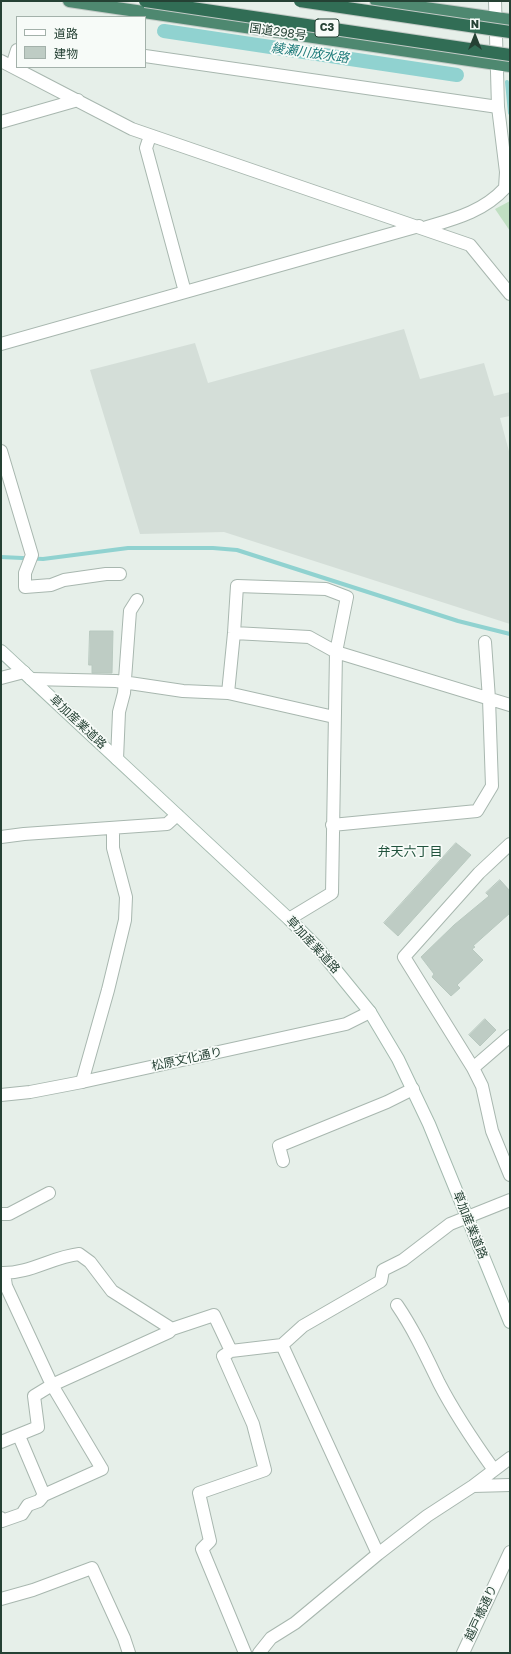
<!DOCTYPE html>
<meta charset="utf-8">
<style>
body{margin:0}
#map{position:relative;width:511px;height:1654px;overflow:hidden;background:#e6efe9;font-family:"Golos Text","Noto Sans JP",sans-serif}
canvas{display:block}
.frame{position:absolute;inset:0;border:2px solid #254134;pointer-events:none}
.legend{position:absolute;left:16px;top:16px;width:130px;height:52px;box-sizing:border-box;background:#f7fbf8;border:1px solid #a3b1aa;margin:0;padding:5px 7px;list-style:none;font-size:12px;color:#254134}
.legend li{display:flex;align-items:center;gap:8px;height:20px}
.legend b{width:20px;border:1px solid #a3b1aa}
.north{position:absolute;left:455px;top:16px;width:40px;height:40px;-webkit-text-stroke:3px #f7fbf8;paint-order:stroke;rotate:0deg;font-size:11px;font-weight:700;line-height:16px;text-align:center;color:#254134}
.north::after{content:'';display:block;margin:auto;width:14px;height:18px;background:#254134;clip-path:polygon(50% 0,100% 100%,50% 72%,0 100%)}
</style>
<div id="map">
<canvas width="511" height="1654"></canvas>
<div class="frame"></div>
<ul class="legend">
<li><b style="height:5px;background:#fff"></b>道路</li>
<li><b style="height:11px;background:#beccc4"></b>建物</li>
</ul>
<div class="north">N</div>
</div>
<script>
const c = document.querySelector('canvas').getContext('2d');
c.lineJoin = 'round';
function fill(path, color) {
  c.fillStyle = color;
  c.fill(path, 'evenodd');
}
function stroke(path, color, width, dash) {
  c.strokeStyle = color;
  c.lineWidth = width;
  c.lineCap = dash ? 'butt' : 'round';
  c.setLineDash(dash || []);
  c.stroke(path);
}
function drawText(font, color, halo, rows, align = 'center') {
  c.font = font + ' "Golos Text","Noto Sans JP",sans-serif';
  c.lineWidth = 3.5;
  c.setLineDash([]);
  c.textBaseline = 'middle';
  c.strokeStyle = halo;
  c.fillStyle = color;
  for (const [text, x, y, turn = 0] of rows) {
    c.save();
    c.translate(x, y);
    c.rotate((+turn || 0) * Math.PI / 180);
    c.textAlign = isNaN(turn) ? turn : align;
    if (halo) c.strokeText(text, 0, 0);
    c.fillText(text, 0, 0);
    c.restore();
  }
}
fill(new Path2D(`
 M404,329l16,50 64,-16 10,33 16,-4v24l-10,2 10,37v169l-286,-92 -84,2 -50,-164 105,-27 13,40z`), '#d4ded8');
fill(new Path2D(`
 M510,201v30l-15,-22z`), '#c0dfc2');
stroke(new Path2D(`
 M507,82l3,31
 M1,557l42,2 85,-11h85l24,2 221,71 52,13`), '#90d2d0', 4);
stroke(new Path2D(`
 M164,31l293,44`), '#90d2d0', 14);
const building = new Path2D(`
 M90,631h23l-1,42h-20v-8h-3z
 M456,843l15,12 -73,81 -14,-13z
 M500,880l10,11v22l-37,33 2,1 -3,2 11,11 -26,25 3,3 -9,8 -19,-19 2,-3 -13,-17 33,-32 35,-29 -3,-3z
 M485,1019l11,11 -16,16 -11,-11z`);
fill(building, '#beccc4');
stroke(building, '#b8c8bf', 1);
const minor = new Path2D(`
 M145,56l353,51
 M1,61l131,68 338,116 40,49
 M12,66l5,-16
 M1,122l77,-22
 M150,136l-4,12 39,144
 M1,344l418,-118
 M1,451l31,104 -7,18v14l26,-2 13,-5 42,-6h14
 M234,633l75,4 27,15 174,53
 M1,678l23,-6
 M31,679l85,2 67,10 45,2 106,24
 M228,693l6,-60 3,-47 89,3 21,8 -11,55 -4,241 -43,26
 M117,759l2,-47 5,-19 6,-82 7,-11
 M332,825l145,-14 15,-25 -3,-87 -4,-57
 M1,837l23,-3 143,-10 10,-9
 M510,844l-31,29 -75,84 69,111 9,18 10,45 18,44
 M473,1068l37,-32
 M82,1082l26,-92 17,-70 1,-23 -13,-49v-20
 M283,1161l-4,-15 108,-44 26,-13
 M1,1214h8l40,-21
 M1,1273c28,1 51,-16 78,-19l11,8 22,29 60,38 42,-14 17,36 51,-6 96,209
 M397,1305c17,25 29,51 42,78 16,31 35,59 55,87
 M282,1345l21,-19 78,-45 2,-11 20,-10 47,-36 60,-24
 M231,1351l-8,5 30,68 12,46 -66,23 11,48 -8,8 43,104
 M19,1436l25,59
 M1,1442l37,-15 -4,-31 18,-11 117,-53 3,-3
 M473,1486l37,-1
 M1,1518l1,3 20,-7 6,-9 11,-4 5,-6 58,-26 -50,-84 -46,-99 -2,-13
 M1,1599l32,-9 59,-22 32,70 5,15
 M259,1653l12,-15 24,-15 83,-69 49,-38 46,-30 37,-28`);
const tertiary = new Path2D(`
 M424,228c30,-9 59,-16 81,-40l1,-16 -8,-65 -3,-106
 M1,1095l29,-3 52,-10 241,-53 23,-5 24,-12
 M463,1653l47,-101`);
const secondary = new Path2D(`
 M1,651l288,268 28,28 53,65 28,47 31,65 81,198`);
const trunk = new Path2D(`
 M69,1l441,65
 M376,1l134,19`);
stroke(minor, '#a8b7af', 14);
stroke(tertiary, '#a8b7af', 14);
stroke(secondary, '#a4baaf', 14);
stroke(trunk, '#c2cac6', 14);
stroke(minor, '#fff', 12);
stroke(tertiary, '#fff', 12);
stroke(secondary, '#fff', 12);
stroke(trunk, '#4e8870', 12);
const motorwayBridge = new Path2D(`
 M145,1l365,54
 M300,1l210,31`);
stroke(motorwayBridge, '#c2cac6', 14, []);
stroke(motorwayBridge, '#316d55', 12);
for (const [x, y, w] of [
 [327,28,24]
]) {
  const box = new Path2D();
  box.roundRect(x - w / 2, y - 9, w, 18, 3);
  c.fillStyle = '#f7fbf8';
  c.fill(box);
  stroke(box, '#254134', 1);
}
drawText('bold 11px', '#254134', null, [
 ["C3",327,28]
]);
drawText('12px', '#254134', '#f7fbf8', [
 ["国道298号",278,32,8],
 ["草加産業道路",78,722,43],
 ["草加産業道路",313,945,47],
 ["松原文化通り",187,1059,-12],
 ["草加産業道路",470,1225,68],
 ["越戸橋通り",481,1613,-65]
]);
drawText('italic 13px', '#1f7c7b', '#f7fbf8', [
 ["綾瀬川放水路",310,53,8]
]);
drawText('13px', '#21533d', '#f7fbf8', [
 ["弁天六丁目",410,852]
]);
</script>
